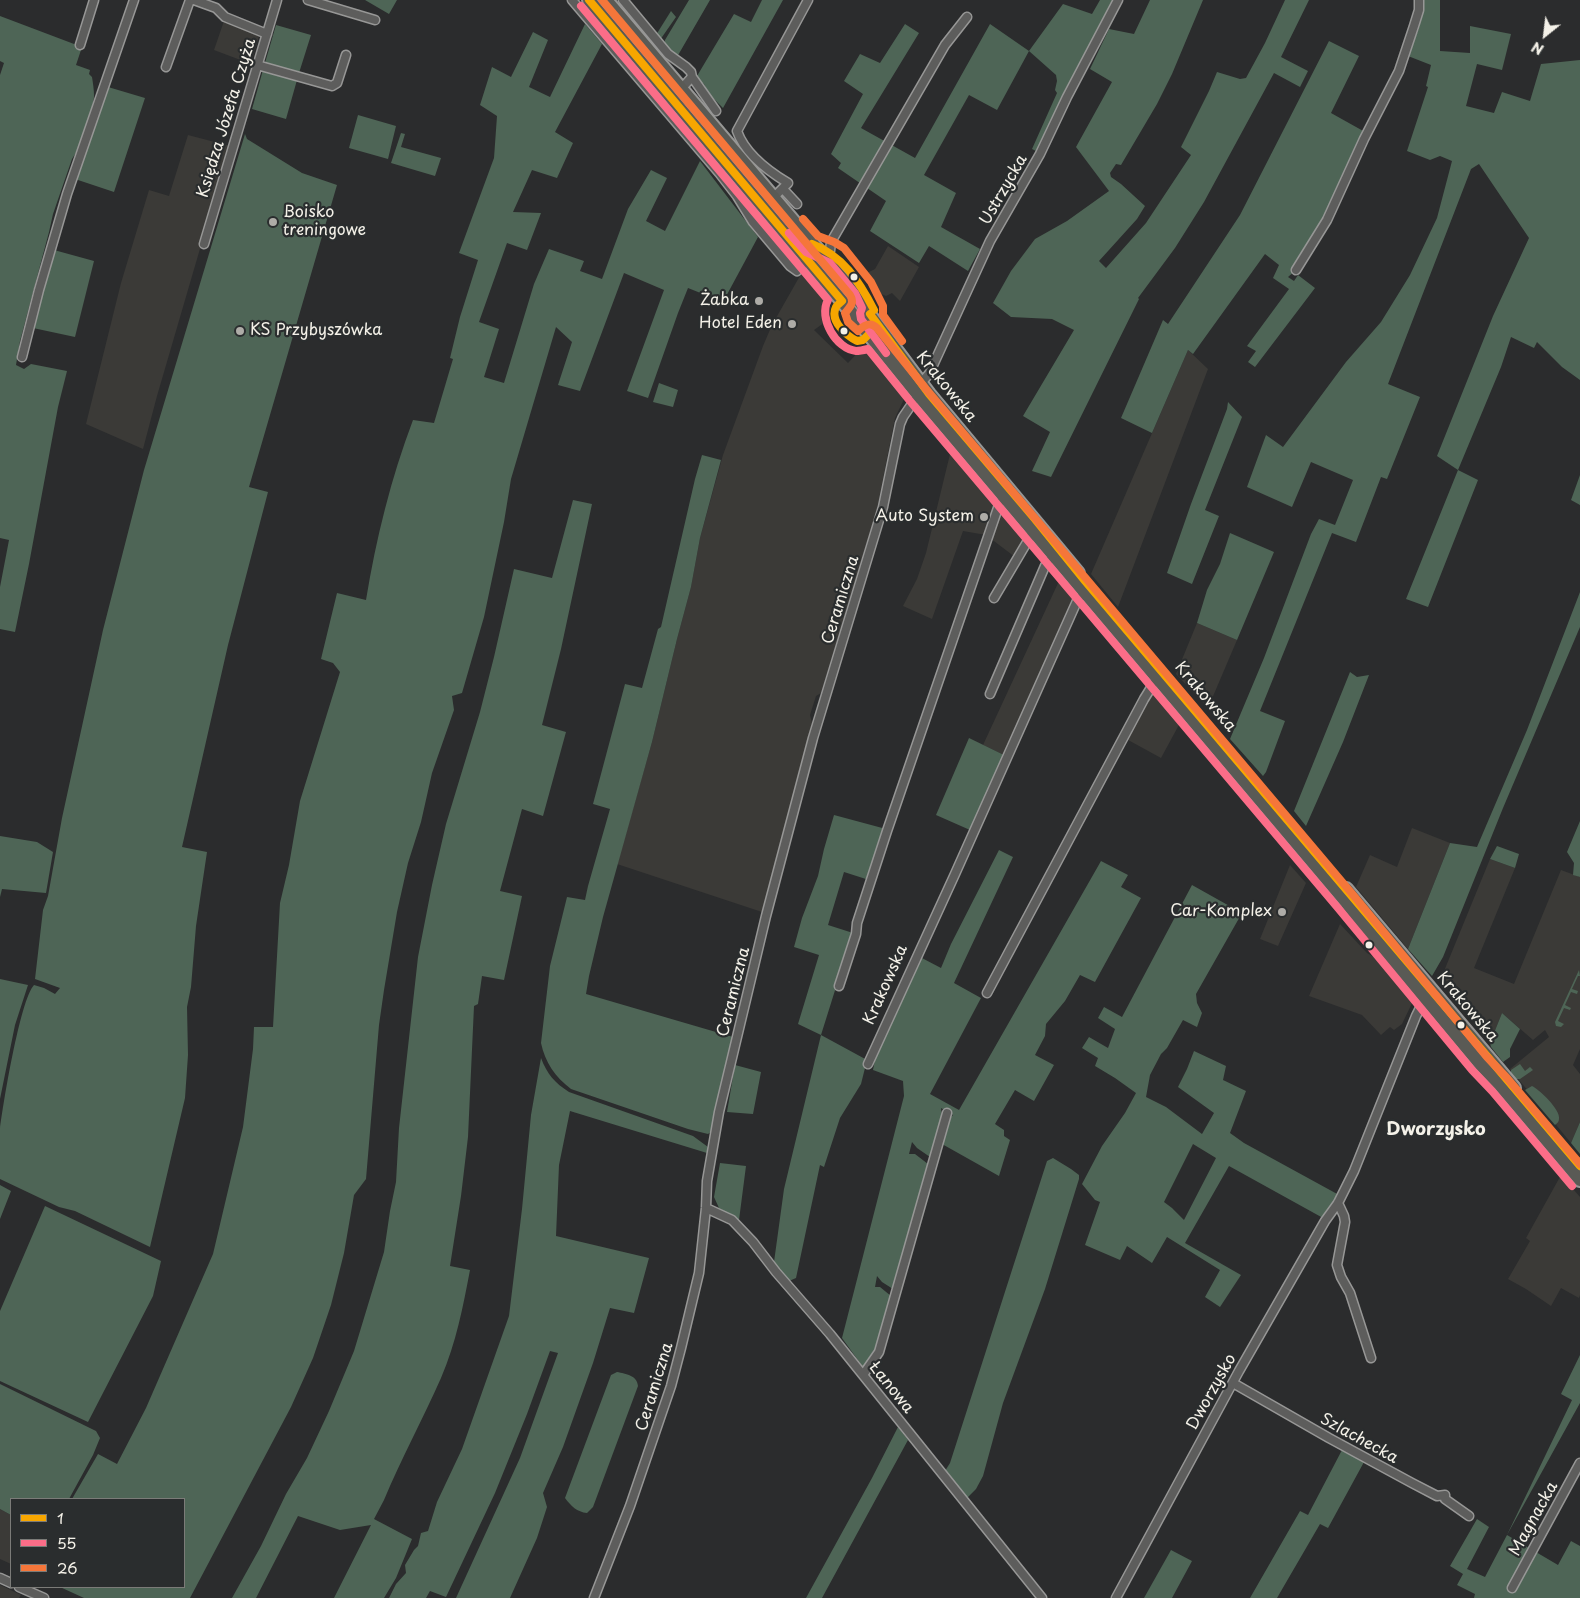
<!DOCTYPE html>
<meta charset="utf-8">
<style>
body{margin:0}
#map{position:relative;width:1580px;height:1598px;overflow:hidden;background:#2b2c2d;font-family:"Playpen Sans",sans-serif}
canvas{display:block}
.legend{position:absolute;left:10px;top:1498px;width:175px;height:90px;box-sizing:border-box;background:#2a2d2e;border:1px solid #7b7b78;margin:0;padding:6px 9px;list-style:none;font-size:15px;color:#f4f1e8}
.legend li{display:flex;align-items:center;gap:10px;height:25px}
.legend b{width:25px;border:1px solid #7b7b78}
.north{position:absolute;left:1520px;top:10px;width:50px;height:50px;-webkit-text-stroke:4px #2a2d2e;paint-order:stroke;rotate:209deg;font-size:14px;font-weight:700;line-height:20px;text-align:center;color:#f4f1e8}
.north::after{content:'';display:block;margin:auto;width:18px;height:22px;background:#f4f1e8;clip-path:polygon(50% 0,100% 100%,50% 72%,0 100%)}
</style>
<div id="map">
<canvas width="1580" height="1598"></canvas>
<ul class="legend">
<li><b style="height:6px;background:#f7a600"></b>1</li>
<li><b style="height:6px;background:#fb6d88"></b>55</li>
<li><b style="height:6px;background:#f5763a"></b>26</li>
</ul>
<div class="north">N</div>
</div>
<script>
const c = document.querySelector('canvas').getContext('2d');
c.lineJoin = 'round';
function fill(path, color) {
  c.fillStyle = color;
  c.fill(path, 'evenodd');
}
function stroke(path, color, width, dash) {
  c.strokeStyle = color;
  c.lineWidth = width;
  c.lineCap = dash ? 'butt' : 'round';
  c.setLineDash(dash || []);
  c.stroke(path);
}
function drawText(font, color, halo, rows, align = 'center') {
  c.font = font + ' "Playpen Sans",sans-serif';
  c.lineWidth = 4.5;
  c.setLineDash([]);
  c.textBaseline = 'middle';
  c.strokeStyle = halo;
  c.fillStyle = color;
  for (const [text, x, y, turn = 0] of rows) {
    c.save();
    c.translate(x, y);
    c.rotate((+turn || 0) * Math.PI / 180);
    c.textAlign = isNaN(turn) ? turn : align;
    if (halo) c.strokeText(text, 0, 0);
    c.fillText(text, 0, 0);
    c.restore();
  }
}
fill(new Path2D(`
 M224,21l35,15 -8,28 -37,-14z
 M188,135l42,11 -73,250 -14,53 -57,-25 35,-141 28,-93 20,6z
 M888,246l31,21 -19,34 -8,-8 -6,3 -7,-3 -13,-11 -3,-7 12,-6z
 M801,274l30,33 -3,13 -14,10 34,33 16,-17 41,51 -10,21 -18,91 -56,184 -5,3 -6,19 2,8 -50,189 -145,-48 35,-122 25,-103 14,-52 9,-49 23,-83 40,-109 9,-21z
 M1188,350l20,19 -90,238 -27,-33z
 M951,450l76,86 -12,21 -29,-22 -23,-4 -31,88 -29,-13 14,-27 9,-26z
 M1059,581l15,17 -70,157 -21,-10z
 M1197,623l40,17 -29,68 -32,-34z
 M1148,683l32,40 -19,35 -42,-23z
 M1412,828l38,15 -42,106 -52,-62 14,-32 27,12z
 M1490,859l25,9 -41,100 40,16 47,-114 19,7v172l-7,16 7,9v48l-9,21 -61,-74 39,-32 -4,-7 -12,10 -31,-27 -12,30 -30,-39 2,-4 -20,-24z
 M1290,865l16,18 -28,63 -18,-7z
 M1340,924l27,29 21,12 27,32 -13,27 -8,6 -4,-3 -9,8 -19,-20 -53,-19z
 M1561,1175l19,22v98l-1,3 -18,-10 -10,18 -25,-17 -18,-10 22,-38 -4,-3z
 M0,1509l11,6v49l-11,-5z
 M0,1585l21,10 -2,3h-19z`), '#3b3a37');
fill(new Path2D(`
 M365,0h32l-8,14z
 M689,0h21l-33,57 -13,-12 1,-5z
 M762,0h21l-60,108 -15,-15 -4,-9 -7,-4v-4l37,-62 17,8z
 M1100,0h14l-78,151 -4,-2 25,-56 -2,-3 2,-9 -1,-6 -27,-24 -32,59 -28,-15 -45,80 32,18 -15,34 39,22 -12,22 -39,-25 -10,17 -49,-32 16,-30 -48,-33 3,-5 -10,-9 32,-60 -19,-13 16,-27 20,9 25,-39 14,9 -58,95 54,30 75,-134 39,27 34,-47 29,10z
 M1150,0h53l-31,74 -15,30 -36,61 -5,-1 -6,9 1,4 10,7 24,22 -8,13 -38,42 7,7 40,-45 45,-68 -10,-8 28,-56 8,-19 23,7 6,-1 19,-35 20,-43h24l-28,57 27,14 -8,16 -26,-14 -70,129 -29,46 -37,50 1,1 -88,178 -19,-6 18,-39 -27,-16 51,-86 -22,-11 -41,-2 -18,-14 18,-32 24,-32 32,-18 42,-30 -33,-44 36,-65 -22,-13 19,-40 25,5z
 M1423,0h17v51l30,2v-27l41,8 -9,36 -25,-6 -11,42 28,7 8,-21 28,9 11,-37 39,-4v320l-18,-13 -25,-25 -3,6 -23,-11 -10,30 -43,103 20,10 -50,127 -22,-8 52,-129 -21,-14 56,-140 36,-78 -50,-74 -8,5 -83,215 32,13 -33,82 -6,-2 -25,65 -24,-9 -72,178 25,10 -19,51 -3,4 -33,-37 34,-81 47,-124 8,-15 16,6 18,-45 -42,-18 -19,45 -45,-20 19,-52 17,12 63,-85 35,-40 29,-47 27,-57 15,-57 -12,-5 -10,4 -23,-9 21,-64 -2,-1 5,-21 -23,-9 11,-28z
 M671,11l5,6 -16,23 -4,-5z
 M0,16l82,31 -6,18 14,5 -1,4 3,3c1,6 2,13 2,19 0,11 -15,55 -22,63l-19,55 -4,18 -29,109 -4,24 8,4 7,-5 36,7 -9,36 -29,157 -14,68 -15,-3v-42l9,-47 -9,-2v-463l4,-12 -4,-2z
 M585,24l17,20 -47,88 18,11 -16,35 -25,-8 -19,42 28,1 -14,37 -20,-7 -28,79 20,7 -15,48 20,6 30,-99 15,-35 35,12 -4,10 22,8 26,-70 23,-39 16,8 -21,43 19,10 35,-70 58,76 -35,65 -35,-14 -10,25 -30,85 -21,-7 37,-101 -40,-17 -44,118 -22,-6 14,-43 -16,-15 -45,152 -7,43 -20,95 -22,76 -10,3 2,14 -22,63 -11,49 -13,41 -11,49 -13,78 -5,35 -13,154 -12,16 -10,58 -13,52 -18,53 -22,49 -101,191h-106l-24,-11h124v-88h-112l26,-45 19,10 29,-56 67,-154 30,-127 10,-78 1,-22h19l7,-124 9,-38 11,-64 40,-129 -7,-9 -12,-4 16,-66 29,7c10,-61 25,-122 47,-180l21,3 19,-64 -3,-1 10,-41 18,-57 -19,-7 35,-95 3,-42 -17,-11 12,-38 19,10 22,-45 15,8 -19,47 21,10z
 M276,25l35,10 -12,38 -34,-10z
 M1329,41l30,15 -28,57 34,19 -30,61 -6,16 -33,61 -8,7 6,4 4,-6 17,13 -60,79 -7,-5 8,-11 -9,-5 42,-57 -16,-11 6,-13 -14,-11 -72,100 -5,-4 -36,83 -31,-15 42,-98 5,4 72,-109z
 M263,70l34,10 -11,39 -34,-10z
 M108,87l37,11 -31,94 -39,-13z
 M358,115l38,11 -8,33 -39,-11z
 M401,133l4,1 -4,13 40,11 -6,18 -44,-13z
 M245,134l2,5 55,34 35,12 -88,302 19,5 -40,153 -46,202 25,5 -11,74 -5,61 -4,20 1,48 -3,43 -35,149 -75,-36 -16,-4 -59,-28c0,-16 0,-33 0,-50 3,-24 20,-129 34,-144l10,3 11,6 5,-6 -25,-9 8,-69 5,-14 14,-78 41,-188 41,-160z
 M54,250l40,11 -19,76 -42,-9z
 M659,383l19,7 -5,17 -20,-5z
 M1228,402l14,15 -37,93 14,6 -27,68 -25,-11 24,-69 36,-95z
 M702,455l19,5 -21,78 -9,49 -14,52 -25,103 -49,175 -14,59 -3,18 147,43 -18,76 -3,18 -4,3 -20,-5 -117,-40c-16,-12 -26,-27 -30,-46l9,-77 17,-69 18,3 3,-14 22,-77 -17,-5 32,-120 17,4 16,-59 3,-2 34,-148z
 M1580,475v30l-9,-5z
 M573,500l19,4 -31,145 -19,76 24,7 -23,84 -21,-7 -22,82 22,5 -18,84 -22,-4 -4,28 -4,2 -6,131 -7,59 -11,70 20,4c-7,37 -14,73 -29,108 -18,41 -40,81 -57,122l-10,19 38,20 -16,39 -12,20h-50l37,-73 -31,5 -42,-14 -42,82h-24l29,-52 25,-52 21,-36 22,-47 25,-60 30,-99 6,-41 6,-29 3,-54 19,-171 14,-72 14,-61 34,-112 14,-55 20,-88 38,9z
 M1230,533l44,19 -37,88 -40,-17 10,-33 13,-26z
 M1580,592v35l-77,181 -60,149 -11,19 -24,-27 42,-106 27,4 50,-117z
 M1350,672l7,5 12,-2 -26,67 -37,84 -12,-15z
 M969,738l35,17 -34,75 -34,-15z
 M834,815l52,14 -17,51 -25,-8 -16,53 25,8 -32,102 46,25 -6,24 -21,34 -16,49 -4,-2 -24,113 -7,3 -15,-19 10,-73 37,-154 -23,-11 21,-69 -25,-8 8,-29 16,-42 6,-27z
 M1580,821v56l-7,-2 1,-12 -7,-11z
 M0,836l37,6 16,10 -7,41 -44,-4 -2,8z
 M1497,846l22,8 -4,14 -25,-9z
 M999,850l14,7 -59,126 27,15 -51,96 29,16 142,-249 27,14 -7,12 20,11 -46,84 -15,-7 -15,26 -19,23 -1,12 -10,19 19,10 -20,36 -19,-11 -20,34 9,6v6l6,4 -11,36 -57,-32 7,-25 4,-4 -12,-7 1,8 -12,41 -13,-9 -5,-6 -3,12h6l13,10 -35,125 -11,-7 -5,-6 -2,11h5l11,9 -14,50 -14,21 -21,-29 62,-242 -1,-15 -30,-11 2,-10 45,-103 21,11 10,-24z
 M1192,885l50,28 -46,81 1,9 5,10 -5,14 -14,-7 -16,28 -6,6 -11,21 -4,22 20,10 36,27 12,-21 -36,-26 9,-18 7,-18 32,15 -3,14 23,11 -16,42 14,10 95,52 -16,23 -94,-52 -44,77 56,32 -21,32 -15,-10 15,-27 -53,-33 -15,26 -25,-17 -7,14 -35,-15 15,-43 -5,-2 -13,-16 20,-38 23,-33 11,-20 -21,-15 -20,-12 3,-8 -16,-10 7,-11 19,11 7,-19 -17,-11 6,-11 18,10zM1193,1144l23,14 -32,62 -12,-12 -8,-6z
 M1579,970l1,6h-2l-6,13 6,2 -1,3 -6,-2 -6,13 6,3 -1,2 -6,-2 -6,13 6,3 -3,3 -5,-1 -1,-4z
 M0,979l28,6 -13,40 -15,74z
 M1502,1013l18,16 -10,20v8l-7,5 -12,-15 -1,-4z
 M541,1058c6,16 14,25 28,34l124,44 15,11 -1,6 -137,-42 -11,54 -3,71 93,22 -15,55 -24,-5 -17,55 -30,84 -20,46 4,14 -10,31 -27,60h-54l64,-140 38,-105 -8,-2 -23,63 -32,79 -49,104 -16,-6 -4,7h-37l7,-14 10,-11 -1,-8 9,-15 4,-4 3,-13 7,-2 9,-29 25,-53 47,-133 13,-107 9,-94z
 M1520,1064l5,7 5,-4 3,3 -13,9h-4l-5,-6v-3z
 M735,1065l26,7 -8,42 -26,-2z
 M1532,1086c7,3 29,24 27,33 0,3 -2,4 -4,6l-30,-35z
 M1580,1122v32l-9,-11z
 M1053,1158l18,11 8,6v4l-34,110 -42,114 -20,73 -7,13 -9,9 -22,-27 5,-8 97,-302z
 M720,1163l26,3 -7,54 -20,-12 -5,-11z
 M0,1185l11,6 -11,28z
 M45,1206l116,55 -8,35 -65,126 -88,-41v-70z
 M1580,1355v48l-73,132 51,30 13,-24 9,5v52h-106l1,-4 -18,-9 6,-11 -13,-8 27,-47 12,8 -22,42 18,8 22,-42 65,-135 -11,-6z
 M617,1372c9,2 20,3 21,14l-45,121 -6,6c-10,-1 -16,-7 -22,-15l46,-123z
 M0,1384l96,47 4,7 -7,17 -24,44h-58v16l-11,-6z
 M898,1427l10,13 -86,158h-16l66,-120z
 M1342,1450l22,12 -36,66 -8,-4 -43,74h-27l50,-87 8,4z
 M1171,1550l21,11 -20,37h-28z`), '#4e6556');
const minor = new Path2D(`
 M194,0l22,8 9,9 42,17
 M308,0l67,20
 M572,0l148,174 17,22 16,26 37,44 7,5 10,-11
 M623,0l45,54 18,13 5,5 1,5 -11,12
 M80,45l14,-45
 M257,65l75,21 5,-3 9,-28
 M166,67l24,-67
 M692,77l24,34
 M783,189l14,15
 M773,198l15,-15c-20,-12 -43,-29 -51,-52l71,-131
 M204,244l73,-244
 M830,251l1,-9 114,-197 22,-28
 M1296,270l31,-50 37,-81 35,-68 15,-45 5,-16v-10
 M22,357l17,-67 28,-96 67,-194
 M994,598l39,-66
 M990,694l55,-128 8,-10
 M839,986l17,-52 1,-11 30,-92 113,-329 4,-5
 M987,993l157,-294 13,-21
 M868,1064l87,-190 122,-273 8,-8
 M1579,1165l1,-2
 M1338,1203l6,13 1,6 -8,43 4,12 9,16 21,65
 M706,1208l26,12 21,22 23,30 54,62 212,264
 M863,1375l16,-23 68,-239
 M1233,1383l96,55 83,45 25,13 8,-1v4l24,17
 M0,1578l11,5
 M19,1587l25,11
 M1512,1588l68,-125
 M594,1598l36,-92 41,-120 10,-38 18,-75 7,-65 1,-27 12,-69 47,-196 47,-178 70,-231 17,-83 3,-7 15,-22 3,-12 8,-9 61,-133 50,-87 27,-57 51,-97
 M1116,1598l123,-227 86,-150 13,-18 16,-32 62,-155 7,-14 5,-5`);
const primary = new Path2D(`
 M589,0l253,301 76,94 428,507 16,21 118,141 19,20 81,96
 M606,0l239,282 84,112 149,179
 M1346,889l168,199`);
stroke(minor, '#979796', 11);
stroke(primary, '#979796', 16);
stroke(minor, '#5d5d5c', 8);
stroke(primary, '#5a5a55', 12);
stroke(new Path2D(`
 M589,0l253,301
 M812,244c31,12 47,37 62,66
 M842,301c-2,2 -5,4 -6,6 -7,14 11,29 21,34l6,-1 6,-6
 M870,314l59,80 105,124 51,63 495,585`), '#f7a600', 8);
stroke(new Path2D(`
 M581,6l247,294c-10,18 8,49 28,51 4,0 8,-1 12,-2l42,52 428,507 134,162 20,21 80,95
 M789,233l17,19 24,11 25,30 7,15 -2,5 1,6 25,34`), '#fb6d88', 8);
stroke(new Path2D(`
 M602,0l248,295c5,8 0,12 -5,18l3,9 10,9c6,-6 12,-10 19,-3l49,61 428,507 133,161 20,21 73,86
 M803,219l15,17 16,6 10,6 27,34 12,24v9l19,26`), '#f5763a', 8);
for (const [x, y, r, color] of [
 [273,222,5,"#aeaca7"],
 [854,277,4.5,"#f4f1e8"],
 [759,301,5,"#aeaca7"],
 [792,324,5,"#aeaca7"],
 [240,331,5,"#aeaca7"],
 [844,331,4.5,"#f4f1e8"],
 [984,517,5,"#aeaca7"],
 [1282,912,5,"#aeaca7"],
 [1369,945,4.5,"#f4f1e8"],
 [1461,1025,4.5,"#f4f1e8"]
]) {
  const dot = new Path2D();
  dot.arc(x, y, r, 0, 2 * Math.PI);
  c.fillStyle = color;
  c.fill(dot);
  stroke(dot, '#2a2d2e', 2);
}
drawText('16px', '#f4f1e8', '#2a2d2e', [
 ["Księdza Józefa Czyża",227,118,-73],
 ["Ustrzycka",1004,190,-60],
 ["Krakowska",946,387,51],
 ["Ceramiczna",841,600,-73],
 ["Krakowska",1205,697,50],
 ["Krakowska",886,985,-66],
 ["Ceramiczna",734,992,-76],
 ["Krakowska",1467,1007,50],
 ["Ceramiczna",655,1387,-73],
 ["Łanowa",891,1388,51],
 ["Dworzysko",1212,1392,-61],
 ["Szlachecka",1359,1439,29],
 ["Magnacka",1534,1519,-61]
]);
drawText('16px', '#f4f1e8', '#2a2d2e', [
 ["Boisko",283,213,"left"],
 ["treningowe",283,231,"left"],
 ["Żabka",749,301],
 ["Hotel Eden",782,324],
 ["KS Przybyszówka",250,331,"left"],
 ["Auto System",974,517],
 ["Car-Komplex",1272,912]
], 'right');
drawText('bold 18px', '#f4f1e8', '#2a2d2e', [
 ["Dworzysko",1436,1130]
]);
</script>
